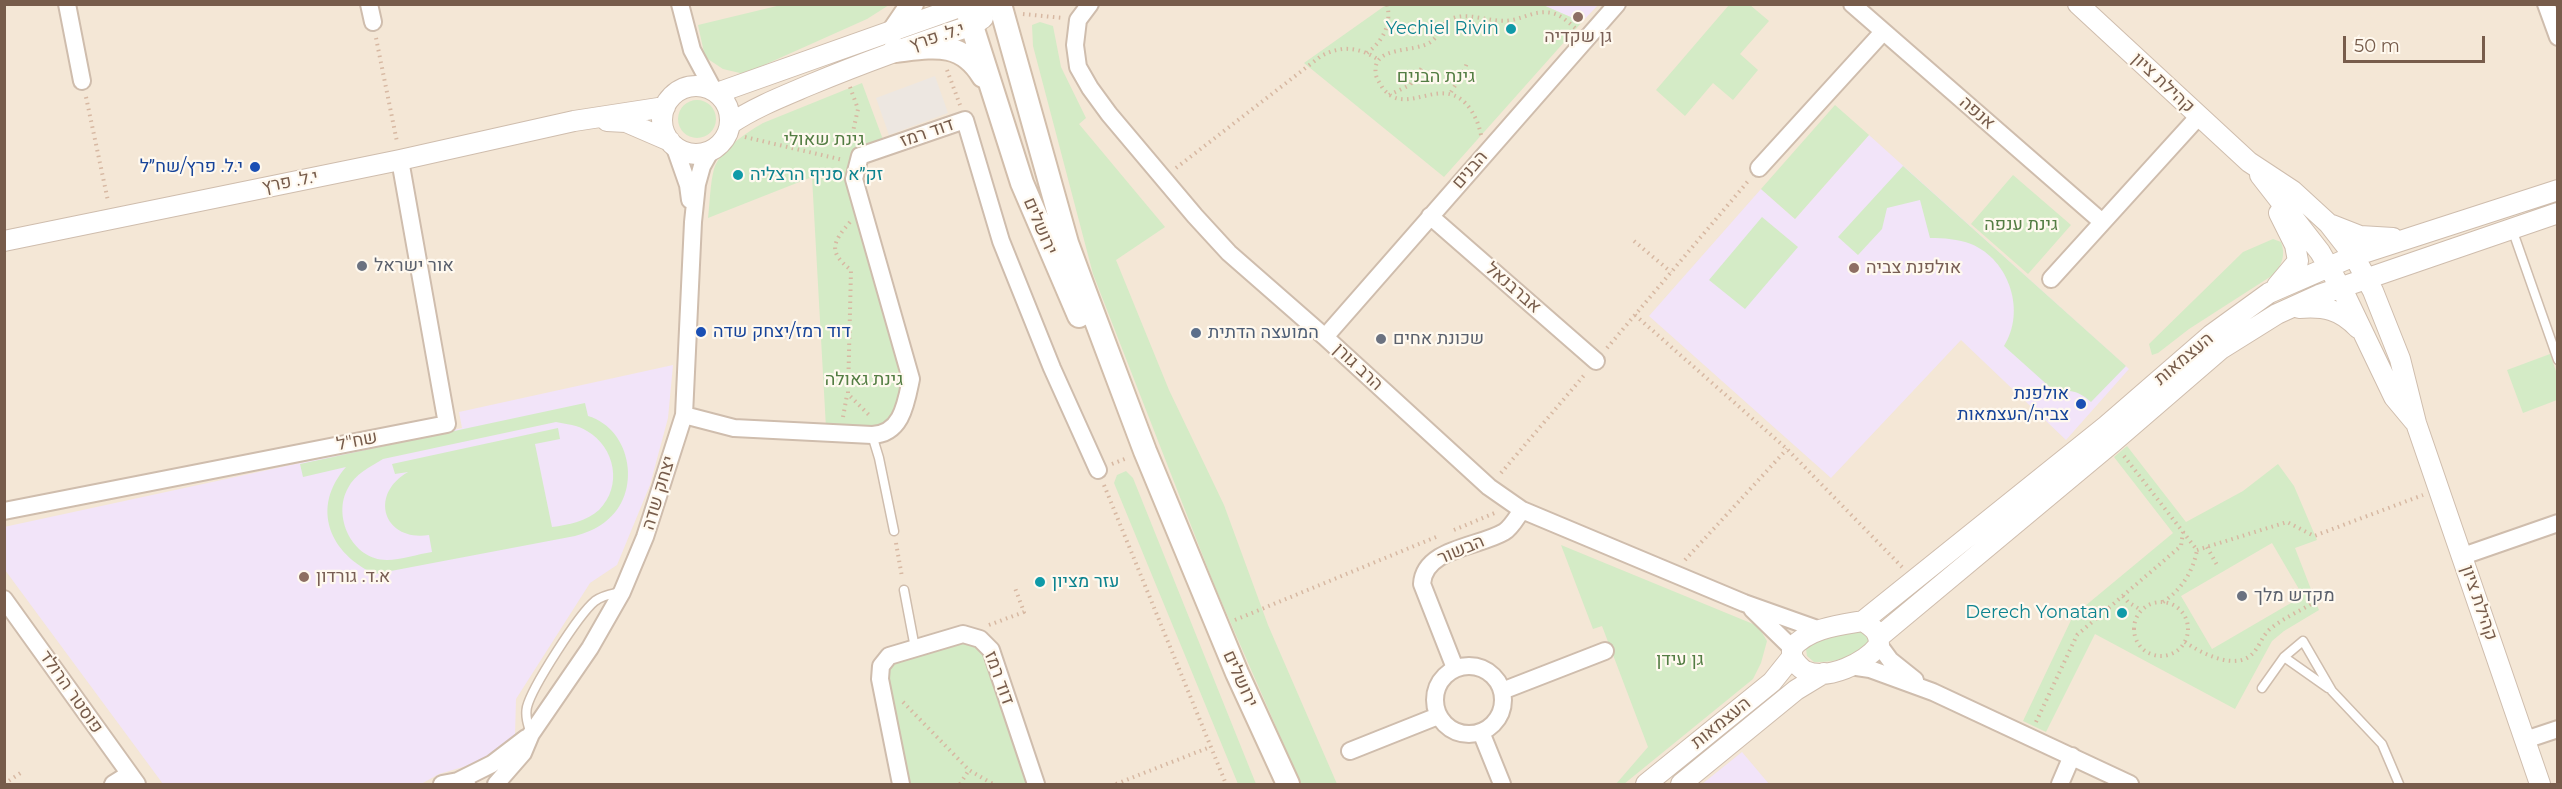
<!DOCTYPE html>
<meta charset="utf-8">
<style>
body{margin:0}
#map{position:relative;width:2562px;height:789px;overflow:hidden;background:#fdf5e8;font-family:Montserrat,sans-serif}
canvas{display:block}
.frame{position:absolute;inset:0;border:6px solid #775c4b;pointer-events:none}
.scale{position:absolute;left:2343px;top:36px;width:142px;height:27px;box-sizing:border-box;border:3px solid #775c4b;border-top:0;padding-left:8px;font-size:18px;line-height:21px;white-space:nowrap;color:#775c4b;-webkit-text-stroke:4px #fff9ef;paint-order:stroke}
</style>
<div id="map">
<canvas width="2562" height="789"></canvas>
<div class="frame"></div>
<div class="scale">50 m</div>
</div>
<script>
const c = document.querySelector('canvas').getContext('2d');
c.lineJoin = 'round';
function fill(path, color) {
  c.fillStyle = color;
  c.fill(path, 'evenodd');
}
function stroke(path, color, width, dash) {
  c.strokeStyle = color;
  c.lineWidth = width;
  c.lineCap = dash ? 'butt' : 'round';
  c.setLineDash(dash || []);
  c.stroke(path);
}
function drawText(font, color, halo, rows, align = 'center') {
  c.font = font + ' Montserrat,Heebo,sans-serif';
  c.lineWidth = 4.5;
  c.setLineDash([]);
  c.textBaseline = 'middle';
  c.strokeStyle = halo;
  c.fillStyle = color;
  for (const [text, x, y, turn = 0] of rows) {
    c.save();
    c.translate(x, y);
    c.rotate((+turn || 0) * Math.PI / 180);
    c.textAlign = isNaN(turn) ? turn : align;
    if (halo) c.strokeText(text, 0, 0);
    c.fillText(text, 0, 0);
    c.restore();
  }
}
fill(new Path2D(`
 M5,5h2552v779h-2552z`), '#f4e7d6');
fill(new Path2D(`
 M935,76l13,37 -59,22 -13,-37z`), '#ede7e1');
fill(new Path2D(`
 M1543,5h55l-16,17z
 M1869,135l260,234 -63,71 -105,-100 -130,138 -182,-162 112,-127 34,30z
 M673,365l-5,53 -18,67 -33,80 -27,18 -74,116 -1,36 -18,22 -58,17 -18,10h-258l-158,-214 -1,-43 458,-99 -3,-16z
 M1742,752l27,32h-67z`), '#f2e4f9');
fill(new Path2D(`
 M781,5h108l-22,14 -123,55 -21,-5 -18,-12 -7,-32z
 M1386,5h157l39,17 -138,155 -140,-114z
 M1729,5h21l19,16 -29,33 18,16 -25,30 -20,-17 -28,33 -29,-26z
 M1040,22l13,4 8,41 25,51 -7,6 86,103 -49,33 53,130 55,115 44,120 69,159h-36l-86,-197 -122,-313 -60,-228 -1,-21z
 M862,83l23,62 -26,10 -7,25 54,200 -5,24 -13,23 -62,1 -14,-251 -104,41c2,-16 2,-34 6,-49 6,-19 32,-36 49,-46z
 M678 119a19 19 0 1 1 38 0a19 19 0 1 1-38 0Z
 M1835,105l34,30 -74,84 -34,-30z
 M1903,166l223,200 -35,36c-15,-14 -30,-15 -47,-3l8,-10 -48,-43c22,-34 6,-86 -33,-102 -13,-5 -27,-6 -41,-6l-10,-38 -33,8 -5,21 -24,26 -20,-18z
 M2013,175l58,50 -43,49 -57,-50z
 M1762,217l36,30 -53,62 -36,-29z
 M2273,239l8,3c5,13 1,23 -8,33l-84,54 -31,24 -6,2 -3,-11 94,-92z
 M2550,354l7,20v26l-34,13 -16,-43z
 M585,403l3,13c44,13 55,78 17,106 -9,7 -19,11 -30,14l-200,38c-45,-20 -65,-66 -29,-107l-43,10 -3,-13zM556,422c10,2 22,3 31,9 28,16 36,55 12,79 -12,11 -31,15 -47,17l-17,-83 25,-5 -2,-11 -166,36 3,10 13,-2c-40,23 -24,70 21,63l3,17c-14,2 -31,8 -45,8 -35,0 -55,-44 -39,-72 7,-14 22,-21 35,-29z
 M2127,446l59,76 57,-31 35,-27 16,22 23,54 -22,8 24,62 -35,21 -12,10 -37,68 -140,-75 -49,98 -23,-11 50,-105 100,-83 -59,-76zM2272,543l31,53 -91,53 -31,-53z
 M1126,471l7,7 123,306h-18l-124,-301 3,-8z
 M1561,545l197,81 9,15 -6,22 -8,16 -129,105h-8l32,-37 -46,-121 -9,3z
 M1852,631l11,1 6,9c-9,16 -38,22 -55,21l-7,-6 -1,-7 8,-6z
 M962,641l17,5 5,8 43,130h-121l-22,-106 10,-18z`), '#d4ebc6');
const service = new Path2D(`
 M2512,229l46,131
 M872,435l7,23 15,73
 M904,590l11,58
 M2284,657l44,31
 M2262,688l22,-31 19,-16 29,50 50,53 17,40
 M531,734c-3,-9 -6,-18 -4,-27 5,-20 52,-93 68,-106 8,-6 17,-7 26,-9`);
const minor = new Path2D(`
 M67,4l15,77
 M369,4l4,18
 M680,4l12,46 22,41
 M1090,4l-12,16 -3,25 3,22 12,21 19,26 86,102 34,37 96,84 164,150 33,23 222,93 76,27
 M1852,4l249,217
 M2546,4l12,33
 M674,145l14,40 2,15
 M1759,168l124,-136
 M1430,216l166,145
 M2051,279l148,-163
 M1325,337l292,-333
 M684,415l50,13 138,7c30,-1 34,-32 39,-56l-57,-200 6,-23 105,-36 36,121 51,127 46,102
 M4,511l443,-87 -47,-264
 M2463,556l95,-33
 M4,599l133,185
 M1752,609l40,39
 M1879,645l11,15 25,20
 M1435 700a34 34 0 1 1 68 0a34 34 0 1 1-68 0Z
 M1850,666l20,3 63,23 197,92
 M1455,668l-33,-84c2,-36 57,-37 82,-52 7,-4 13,-15 18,-22
 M1502,691l103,-40
 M1481,732l21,52
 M2525,740l33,-11
 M1350,751l88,-35
 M458,781l34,-17 34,-26
 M113,784l16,-10
 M442,784l16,-3 9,3
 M496,784l27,-31 8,-19 59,-86 32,-56 23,-55 39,-122 9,-193 4,-38 5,-18 9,-16
 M901,784l-21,-105 1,-13 8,-10 74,-22 17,5 11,11 45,134
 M2060,784l12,-28`);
const tertiary = new Path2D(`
 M2078,4l171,158 44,29 36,33 25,32 19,35 27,68 16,64 124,361
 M662 120a34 34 0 1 1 68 0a34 34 0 1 1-68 0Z
 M717,93l248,-88 36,1
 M607,121l19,1 44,19
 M730,124c25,-17 54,-28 82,-40 53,-22 106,-41 161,-59l10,-7
 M2260,175l60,77 27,47 47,98 20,24
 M2332,225l28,11 33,2
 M4,241l396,-81 174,-39 91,-14
 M2277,286l21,-25 -3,-16 -16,-32
 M2299,308c25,-2 41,1 59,20
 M1863,621l243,-195 105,-91 58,-42 85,-37 204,-66
 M1863,621c11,7 16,11 16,24 -14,18 -51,36 -74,26 -5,-3 -10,-9 -13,-14v-9c17,-20 47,-23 71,-27z
 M1879,637l234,-195 108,-93 56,-35 42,-19 239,-82
 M1646,784l126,-102 20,-25
 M1681,784l115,-94 28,-17`);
const secondary = new Path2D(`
 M965,4l57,179 57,133
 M1000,4l67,239 17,46 61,162 92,222 51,111
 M895,29l17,-25
 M894,51c37,-4 67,-12 89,25`);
stroke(service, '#cfbdad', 11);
stroke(minor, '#cfbdad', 20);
stroke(tertiary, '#cfbdad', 22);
stroke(secondary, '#d2beab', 26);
stroke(new Path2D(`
 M1023,14l40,4
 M376,38l21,104
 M1367,53c16,-12 25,-29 20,-49
 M947,70l13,35
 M850,87l8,22 -6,27 2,4
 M1451,92l12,-19 4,-10
 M1389,95l21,-10 13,-19
 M86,97l22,104
 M1481,135c-2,-10 -5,-17 -10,-25 -28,-41 -65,11 -89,-23 -2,-4 -5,-7 -6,-12 -6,-31 40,-21 56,-34 9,-7 9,-19 21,-23 20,-6 39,6 59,2 15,-3 24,-10 40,-7 9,2 16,9 23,15
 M745,137l98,23
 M1176,168l145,-112c21,-11 38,-9 58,4
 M850,222c-18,21 -22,30 1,48l-3,124 23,23
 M1634,241l37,31
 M1635,315l152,134 115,118
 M1607,348l142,-168
 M843,417l4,-22
 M2124,456l73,94
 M1112,464l15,-6
 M1501,473l85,-100
 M1104,485l122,299
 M1454,530l43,-18
 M896,543l6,34
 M2207,547l10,18
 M2197,550l90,-28 27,14 109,-41
 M1685,560l102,-111
 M2123,596l5,6 13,8
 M2163,602c18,-12 30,-30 34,-52
 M2134 629a27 27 0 1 1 54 0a27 27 0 1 1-54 0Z
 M1235,620l201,-83
 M989,625l35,-13 -9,-24
 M2185,642c17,12 53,30 69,10 6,-7 9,-17 16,-23 12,-10 28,-17 41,-25
 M903,702l66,68 24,14
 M2036,722l41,-87 104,-89 2,-14
 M4,784l18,-12
 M960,784l9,-14
 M1116,784l94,-37`), '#d7b8a2', 4, [1.5, 4.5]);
stroke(service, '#fff', 8);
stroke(minor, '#fff', 16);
stroke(tertiary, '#fff', 20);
stroke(secondary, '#fff', 22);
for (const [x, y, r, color] of [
 [1578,17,6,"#8d6e63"],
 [1511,29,6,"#0f9aa8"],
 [255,167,6,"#1a4fb4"],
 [738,175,6,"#0f9aa8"],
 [362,266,6,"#6b7280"],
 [1854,268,6,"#8d6e63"],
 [701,332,6,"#1a4fb4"],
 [1196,333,6,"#5c6f8a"],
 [1381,339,6,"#6b7280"],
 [2081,404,6,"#1a4fb4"],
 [304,577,6,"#8d6e63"],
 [1040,582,6,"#0f9aa8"],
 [2242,596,6,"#6b7280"],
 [2122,613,6,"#0f9aa8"]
]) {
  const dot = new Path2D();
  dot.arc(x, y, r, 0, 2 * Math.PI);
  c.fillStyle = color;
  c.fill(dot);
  stroke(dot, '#fff9ef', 2);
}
drawText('18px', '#0d838f', '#fff9ef', [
 ["Yechiel Rivin",1499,29],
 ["זק״א סניף הרצליה",750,175,"left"],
 ["עזר מציון",1052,582,"left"],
 ["Derech Yonatan",2110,613]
], 'right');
drawText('18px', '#775c4b', '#fff9ef', [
 ["י.ל. פרץ",937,37,-18],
 ["קהילת ציון",2163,83,43],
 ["אנפה",1977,113,41],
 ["דוד רמז",927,133,-19],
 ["הבנים",1470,170,-49],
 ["י.ל. פרץ",290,182,-11],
 ["ירושלים",1040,226,67],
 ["אברבנאל",1513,288,41],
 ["העצמאות",2184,359,-40],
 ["הרב גורן",1358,367,43],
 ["שח\"ל",357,441,-11],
 ["יצחק שדה",659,493,-73],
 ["הבשור",1461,550,-23],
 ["קהילת ציון",2479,603,71],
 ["דוד רמז",999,678,70],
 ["ירושלים",1240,679,66],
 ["פוסטר הרולד",71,692,55],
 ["העצמאות",1721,723,-39]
]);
drawText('18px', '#785e54', '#fff9ef', [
 ["גן שקדיה",1578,37,"center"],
 ["אולפנת צביה",1866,268],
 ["א.ד. גורדון",316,577]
], 'left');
drawText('18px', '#537d43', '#fff9ef', [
 ["גינת הבנים",1436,77],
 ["גינת שאולי",824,140],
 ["גינת ענפה",2021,225],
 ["גינת גאולה",864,380],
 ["גן עידן",1680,660]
]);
drawText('18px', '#164399', '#fff9ef', [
 ["י.ל. פרץ/שח״ל",243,167],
 ["דוד רמז/יצחק שדה",713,332,"left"],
 ["אולפנת",2069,394],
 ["צביה/העצמאות",2069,415]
], 'right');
drawText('18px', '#5b616d', '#fff9ef', [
 ["אור ישראל",374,266],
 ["שכונת אחים",1393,339],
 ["מקדש מלך",2254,596]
], 'left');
drawText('18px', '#4e5e75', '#fff9ef', [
 ["המועצה הדתית",1208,333]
], 'left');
</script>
